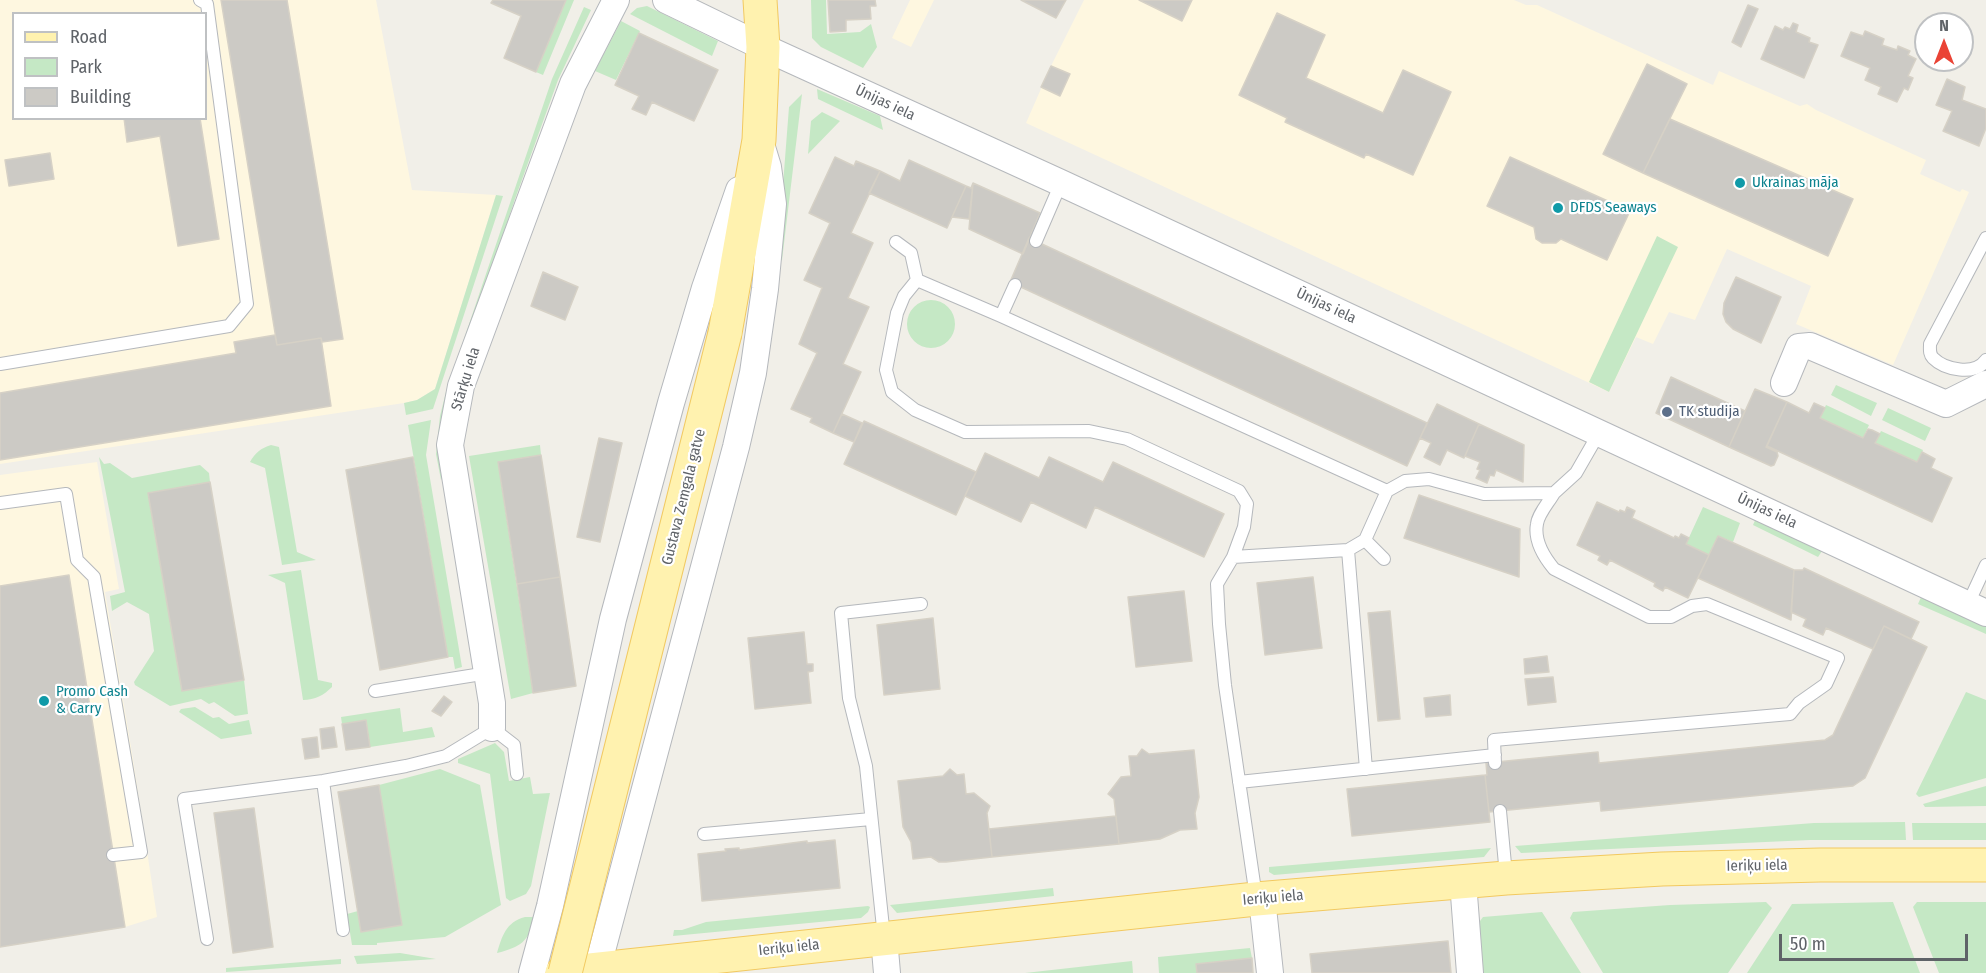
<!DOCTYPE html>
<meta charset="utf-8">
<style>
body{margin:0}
#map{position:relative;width:1986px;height:973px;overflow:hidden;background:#f1efe8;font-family:"Fira Sans Condensed",sans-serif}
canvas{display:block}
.legend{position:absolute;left:12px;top:12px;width:195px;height:108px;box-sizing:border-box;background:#fff;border:2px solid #bfc1c3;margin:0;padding:8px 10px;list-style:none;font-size:18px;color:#5f6368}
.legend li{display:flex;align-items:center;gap:12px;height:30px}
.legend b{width:30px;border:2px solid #bfc1c3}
.north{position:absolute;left:1914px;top:12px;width:60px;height:60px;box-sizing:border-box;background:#fff;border:2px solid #bfc1c3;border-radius:50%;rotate:0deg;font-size:16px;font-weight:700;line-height:24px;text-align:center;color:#5f6368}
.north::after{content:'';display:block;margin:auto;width:21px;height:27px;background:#ea4335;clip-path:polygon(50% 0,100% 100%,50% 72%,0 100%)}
.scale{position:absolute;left:1779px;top:934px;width:189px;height:27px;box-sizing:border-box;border:3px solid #5f6368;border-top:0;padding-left:8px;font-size:18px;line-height:21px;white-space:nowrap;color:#5f6368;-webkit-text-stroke:4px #fff;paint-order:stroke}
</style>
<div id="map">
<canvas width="1986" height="973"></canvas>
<ul class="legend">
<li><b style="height:8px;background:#fff2af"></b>Road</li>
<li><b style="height:16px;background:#c5e8c5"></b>Park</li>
<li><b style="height:16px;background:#cccac5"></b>Building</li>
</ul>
<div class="north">N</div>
<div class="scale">50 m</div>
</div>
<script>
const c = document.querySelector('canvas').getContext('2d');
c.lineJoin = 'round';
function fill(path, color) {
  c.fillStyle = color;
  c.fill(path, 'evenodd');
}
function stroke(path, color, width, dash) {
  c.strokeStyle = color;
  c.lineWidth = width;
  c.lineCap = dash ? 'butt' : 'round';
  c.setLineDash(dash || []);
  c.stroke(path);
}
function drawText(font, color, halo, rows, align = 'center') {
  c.font = font + ' "Fira Sans Condensed",sans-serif';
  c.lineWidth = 4.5;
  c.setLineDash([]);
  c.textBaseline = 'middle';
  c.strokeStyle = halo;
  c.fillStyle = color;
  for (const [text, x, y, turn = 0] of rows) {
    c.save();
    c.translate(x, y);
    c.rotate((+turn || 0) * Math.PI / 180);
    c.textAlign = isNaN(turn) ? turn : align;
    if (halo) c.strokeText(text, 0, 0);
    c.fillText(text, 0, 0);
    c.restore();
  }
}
fill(new Path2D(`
 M0,0h376l36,190 84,5 -61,194 -18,11 -13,3 -404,61zM14,14h192v104h-192z
 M910,0h24l-23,47 -19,-9z
 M1084,0h430l12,5h11l176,80 6,-14 81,35 7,-2 9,6 110,50 -6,14 40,18 2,-3 7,3 -76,173 -97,-41 15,-38 -84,-37 -32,71 -26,-8 -16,32 -17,-7 -27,55 -583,-269 25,-57z
 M97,462l22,127 -14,3 28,167 24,158 -32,10 -125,20v-472z`), '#fef7e0');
fill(new Path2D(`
 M566,0h8l-31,75 -7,-3z
 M811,0h15l1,34 33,-2 11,-8 6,23 -14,21 -42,-21 -9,-9z
 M647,6l71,35 -6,15 -82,-42 7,-6z
 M584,7l7,3 -33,70 -43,119 -61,183 -10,92 -3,6 -5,-26 4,-38 6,-24 106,-313z
 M621,21l19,10 -24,49 -21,-9z
 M817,89l63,27 3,14 -65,-31z
 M802,94l-20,166 -5,2 12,-155z
 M822,112l18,9 -32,33 3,-33z
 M496,195l7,1 -70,213 -27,6 -2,-12 13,-3 18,-11z
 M1657,236l21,11 -69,145 -20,-10z
 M907 324a24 24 0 1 1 48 0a24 24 0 1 1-48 0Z
 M1836,385l41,18 -6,13 -40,-21z
 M1826,405l43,20 -6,13 -43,-20z
 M1888,408l43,20 -6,13 -43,-21z
 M431,420l-5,35 36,212 -7,2 -2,-12h-5l-40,-232z
 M1881,431l42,19 -6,12 -42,-19z
 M271,445l8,2 18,105 19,8 -34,5 -17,-97 -15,-6c5,-9 11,-14 21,-17z
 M540,445l1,10 -43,7 35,231 -22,6 -42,-243z
 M99,457l5,7 6,-1 22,15 68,-13 9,8 1,9 -62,12 34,197 62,-11 4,34 -13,2 -21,-14 -5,2 -8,-5 -31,7 -35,-21 -1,-3 20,-31 -5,-37 -22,-12 -15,9 -2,-15 15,-4z
 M1703,507l37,16 -7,19 -15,-6 -9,19 -23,-11z
 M1756,518l66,33 -4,6 -65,-32z
 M301,570l17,110 14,3v4c-8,8 -17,13 -29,13l-18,-117 -17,-8z
 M1922,595l64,28v11l-68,-30z
 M1966,692l20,8v78l-67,19 -3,-3z
 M195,707l18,11 6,-1 10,7 20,-4 3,14 -31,5 -42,-27 2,-3z
 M400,708l3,24 29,-5 3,10 -65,10 -4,-27 -24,4 -1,-7z
 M495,743l9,9 5,29 21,-4 3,17 17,-1 -19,93 -5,8 -16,7 -4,-3 -16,-124 -32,-11v-4z
 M440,769l40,16 21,120 -56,32 -68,6v2h-25l-5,-31 11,-3 4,21 40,-7 -23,-140z
 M1986,786v20l-61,1 -2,-3z
 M1905,822l1,18h-96l-289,13 -6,-7 299,-23z
 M1912,823h74v17h-73z
 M1491,848l-7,9 -210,18 -5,-3v-5z
 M1053,888l1,8 -157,17 -7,-8z
 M1766,902l6,6 -44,65h-125l-33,-55 3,-6 97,-7z
 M1893,902l27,71h-173l45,-69z
 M1917,902h69v71h-47l-26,-66z
 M868,906l2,1 -2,5 -7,6 -188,18 1,-6h8l24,-8z
 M1542,912l39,61h-100l-4,-48 6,-8z
 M525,917h11c-8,25 -15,30 -39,36 5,-17 9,-31 28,-36z
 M1250,948l2,10 -55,6v9h-38l-1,-16z
 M400,953l36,6 -79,5 -3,-8z
 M341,959v5l-115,8v-4z
 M1132,961l1,12h-108z`), '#c5e8c5');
const building = new Path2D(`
 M221,0h66l56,339 -21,3 -1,-4 -44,7z
 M493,0h73l-30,72 -32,-14 17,-42 -30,-13z
 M828,0h47l1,6h-6l1,13 -25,1v11l-16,1z
 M1021,0h45l-10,18z
 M1139,0h53l-10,21z
 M1748,5l10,4 -17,38 -9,-5z
 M1277,13l48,22 -19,43 77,35 20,-43 48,22 -38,83 -47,-21 -2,4 -79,-36 2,-4 -48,-23z
 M1793,23l5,2 -2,7 14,6 -1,4 9,3 -14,33 -43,-19 14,-33 8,4 2,-3 5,2z
 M1865,31l19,8 -2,6 15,5 1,-4 12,5 -2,4 8,4 -8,17 5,2 -5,12 -4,-2 -7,14 -19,-8 3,-7 -16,-7 5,-12 -29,-12 10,-24 12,4z
 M639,33l79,37 -24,51 -42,-19 -6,13 -14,-6 7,-13 -24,-11z
 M1647,64l40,20 -44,89 -40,-19z
 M1051,66l19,8 -10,22 -19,-9z
 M1947,79l18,8 -3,13 24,9v19l-7,18 -36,-15 9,-20 -16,-6z
 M124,118h76l19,121 -41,7 -18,-110 -33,6z
 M1670,119l183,80 -25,57 -185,-83z
 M50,153l4,26 -45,7 -4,-26z
 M835,157l19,9 2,-5 24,10 -29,62 22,10 -25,55 21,9 -26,57 18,8 -28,61 -23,-11 2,-4 -21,-9 26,-56 -18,-9 23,-56 -18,-8 26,-57 -21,-10z
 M1510,157l120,54 -23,49 -46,-21 -5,4h-14l-6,-4 -2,-12 -47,-21z
 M909,160l57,26 -19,42 -78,-35 11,-22 20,10z
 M973,183l-4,36 -17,-2 14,-31 5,2z
 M973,183l67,30 -17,41 -54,-25z
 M1029,238l398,185 -20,43 -397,-184z
 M543,272l35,15 -13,33 -34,-14z
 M1736,277l45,20 -20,46 -28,-14 -7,-7 -3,-8 1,-11z
 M275,335l2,10 44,-7 10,68 -331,54v-67l236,-40 -2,-11z
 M1671,377l74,34 -16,36 -73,-34z
 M1755,389l32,13 -21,45 11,5 1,4 -4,9 -3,1 -42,-19z
 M1787,402l22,11 5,-10 11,5 -5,10 43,20 5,-9 4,1 8,4 -5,9 42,19 5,-10 13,7 -4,9 21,10 -20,44 -165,-76z
 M1437,404l42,20 -15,34 -17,-8 -7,15 -16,-8 7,-14 -11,-5z
 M842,414l20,9 -8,19 -21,-9z
 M864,421l112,51 -20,43 -112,-51z
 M1479,424l45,21 -1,37 -27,-12 -2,6 -4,-1 -3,8 -11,-5 4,-8 -3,-1 3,-7 -15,-6z
 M599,438l23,5 -22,99 -23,-5z
 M985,453l54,25 10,-21 54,25 10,-20 111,52 -20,43 -109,-50 -9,21 -55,-26 -10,20 -56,-26z
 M541,455l19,122 -43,7 -19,-122z
 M413,457l35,200 -68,13 -34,-200z
 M210,482l34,198 -62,11 -34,-198z
 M1419,495l101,34 -1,48 -115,-39z
 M1597,502l22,10 1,-2 5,2 2,-5 8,4 -3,7 42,20 1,-2 4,2 2,-4 8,4 -3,6 23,11 -21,43 -23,-11 -2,4 -9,-5 1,-3 -45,-23 -3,5 -9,-5 2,-4 -23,-11z
 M1718,536l76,34 -3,50 -93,-42z
 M1804,568l115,54 -8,17 -27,-13 -11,23 -47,-21 -3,7 -20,-9 3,-7 -15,-7 3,-42h9z
 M69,575l56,352 -125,20v-361z
 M560,577l16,109 -43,7 -16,-109z
 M1313,577l9,71 -57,7 -8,-72z
 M1184,591l8,70 -56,6 -8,-70z
 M1390,611l10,108 -22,2 -10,-108z
 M933,618l7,71 -56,6 -7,-70z
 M1884,626l43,21 -62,131 -12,8 -252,25 -1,-10 -111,11 -4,-37h2l-1,-12 112,-11 1,11 226,-23 8,-5z
 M804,632l3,32h6v7l-5,1 3,31 -56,6 -7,-71z
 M1547,656l2,16 -24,2 -1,-15z
 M1553,677l3,25 -28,3 -3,-26z
 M1450,695l1,20 -25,2 -2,-19z
 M444,696l8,6 -11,14 -9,-5z
 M366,720l4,27 -24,3 -4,-26z
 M334,727l3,20 -15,2 -2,-20z
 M317,737l2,20 -14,2 -3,-20z
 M1142,749l7,5 45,-4 5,47 -4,16 2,16 -17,1 -20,9 -41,5 -5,-45 -6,-5 13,-17 10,-1 -2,-20h8z
 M950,769l7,6 7,-1 2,20 8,-1 16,13 -3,7 5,44 -46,5h-7l-8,-5 -18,2 -2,-17 -8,-15 -5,-46 45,-5z
 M1485,775l5,47 -138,14 -5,-47z
 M379,785l23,140 -41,7 -23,-140z
 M254,808l19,139 -40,6 -19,-140z
 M1116,816l3,28 -127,13 -3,-28z
 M835,840l5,48 -138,13 -4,-47 28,-3 -1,-2 14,-1v2l68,-9v2z
 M1448,941l3,32h-139l-2,-19z
 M1252,958l1,15h-56l-1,-9z`);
fill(building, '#cccac5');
stroke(building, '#d6d1c6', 1.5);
const lane = new Path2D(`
 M1986,238l-56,106c0,5 -1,10 3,14 12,12 42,18 53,2
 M1036,241l25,-58
 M896,242l15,11 6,27
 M1001,316l14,-31
 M0,364l229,-38 18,-22 -40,-300 -7,-4
 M0,503l66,-9 11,66 17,17 47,275 -28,3
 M1365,540l19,19
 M1348,550l18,219
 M1233,557l115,-7 17,-10 22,-49 18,-10 24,-2 55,15 70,-1 22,-20 23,-40
 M1968,604l18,-39
 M375,691l113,-18
 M1495,763l-1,-23 296,-26 9,-11 27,-19 12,-26 -131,-54 -15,2 -21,11h-22l-95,-48c-10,-12 -20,-29 -17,-45 1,-10 12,-22 17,-31
 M323,781l20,149
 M1239,782l256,-27
 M1500,811l6,64
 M704,834l167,-15
 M1256,897l-31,-212 -6,-61 -2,-40 16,-27 11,-30 3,-23 -8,-13 -112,-52 -38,-8 -124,1 -50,-22 -23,-18 -6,-22 11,-57 7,-17 13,-16 84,36 386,175
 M884,937l-18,-171 -17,-68 -8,-85 80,-9
 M207,939l-23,-140 139,-18 83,-15 40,-10 46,-28 22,17 3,29`);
const street = new Path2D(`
 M666,0l97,47 298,136 925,430
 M1784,383l15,-36 11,-1 136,58 40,-20
 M492,728v-25l-42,-258 11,-59 112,-302 43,-84
 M1463,882l7,91
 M1262,899l8,74
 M884,938l3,35
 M532,973l18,-67 63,-287 58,-216 34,-115 34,-98
 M596,973l140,-526 17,-74 12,-84 8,-85 -5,-37 -7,-23`);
const primary = new Path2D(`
 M725,333l34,-193 4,-93 -3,-47
 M562,973l694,-74 250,-21 156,-9 158,-4h166`);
stroke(lane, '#b5b8bc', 14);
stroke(street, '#b5b8bc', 28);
stroke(primary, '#f2c960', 35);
stroke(lane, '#fff', 12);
stroke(street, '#fff', 26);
stroke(primary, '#fff2af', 33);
const primaryBridge = new Path2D(`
 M565,973l160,-640`);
stroke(primaryBridge, '#f2c960', 35, []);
stroke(primaryBridge, '#fff2af', 33);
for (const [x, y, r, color] of [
 [1740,183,6,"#0f9aa8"],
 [1558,208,6,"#0f9aa8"],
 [1667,412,6,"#5c6f8a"],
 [44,701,6,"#0f9aa8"]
]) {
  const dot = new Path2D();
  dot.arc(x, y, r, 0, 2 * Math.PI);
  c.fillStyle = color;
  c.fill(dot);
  stroke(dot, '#fff', 2);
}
drawText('15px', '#5f6368', '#fff', [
 ["Ūnijas iela",885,103,25],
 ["Ūnijas iela",1326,306,25],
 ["Stārķu iela",466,379,-73],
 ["Gustava Zemgala gatve",684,497,-76],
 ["Ūnijas iela",1767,511,25],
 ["Ieriķu iela",1757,866,-1],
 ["Ieriķu iela",1273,898,-5],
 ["Ieriķu iela",789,948,-6]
]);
drawText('15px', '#0d838f', '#fff', [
 ["Ukrainas māja",1752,183],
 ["DFDS Seaways",1570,208],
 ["Promo Cash",56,692],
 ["& Carry",56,709]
], 'left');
drawText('15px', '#4e5e75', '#fff', [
 ["TK studija",1679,412]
], 'left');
</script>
